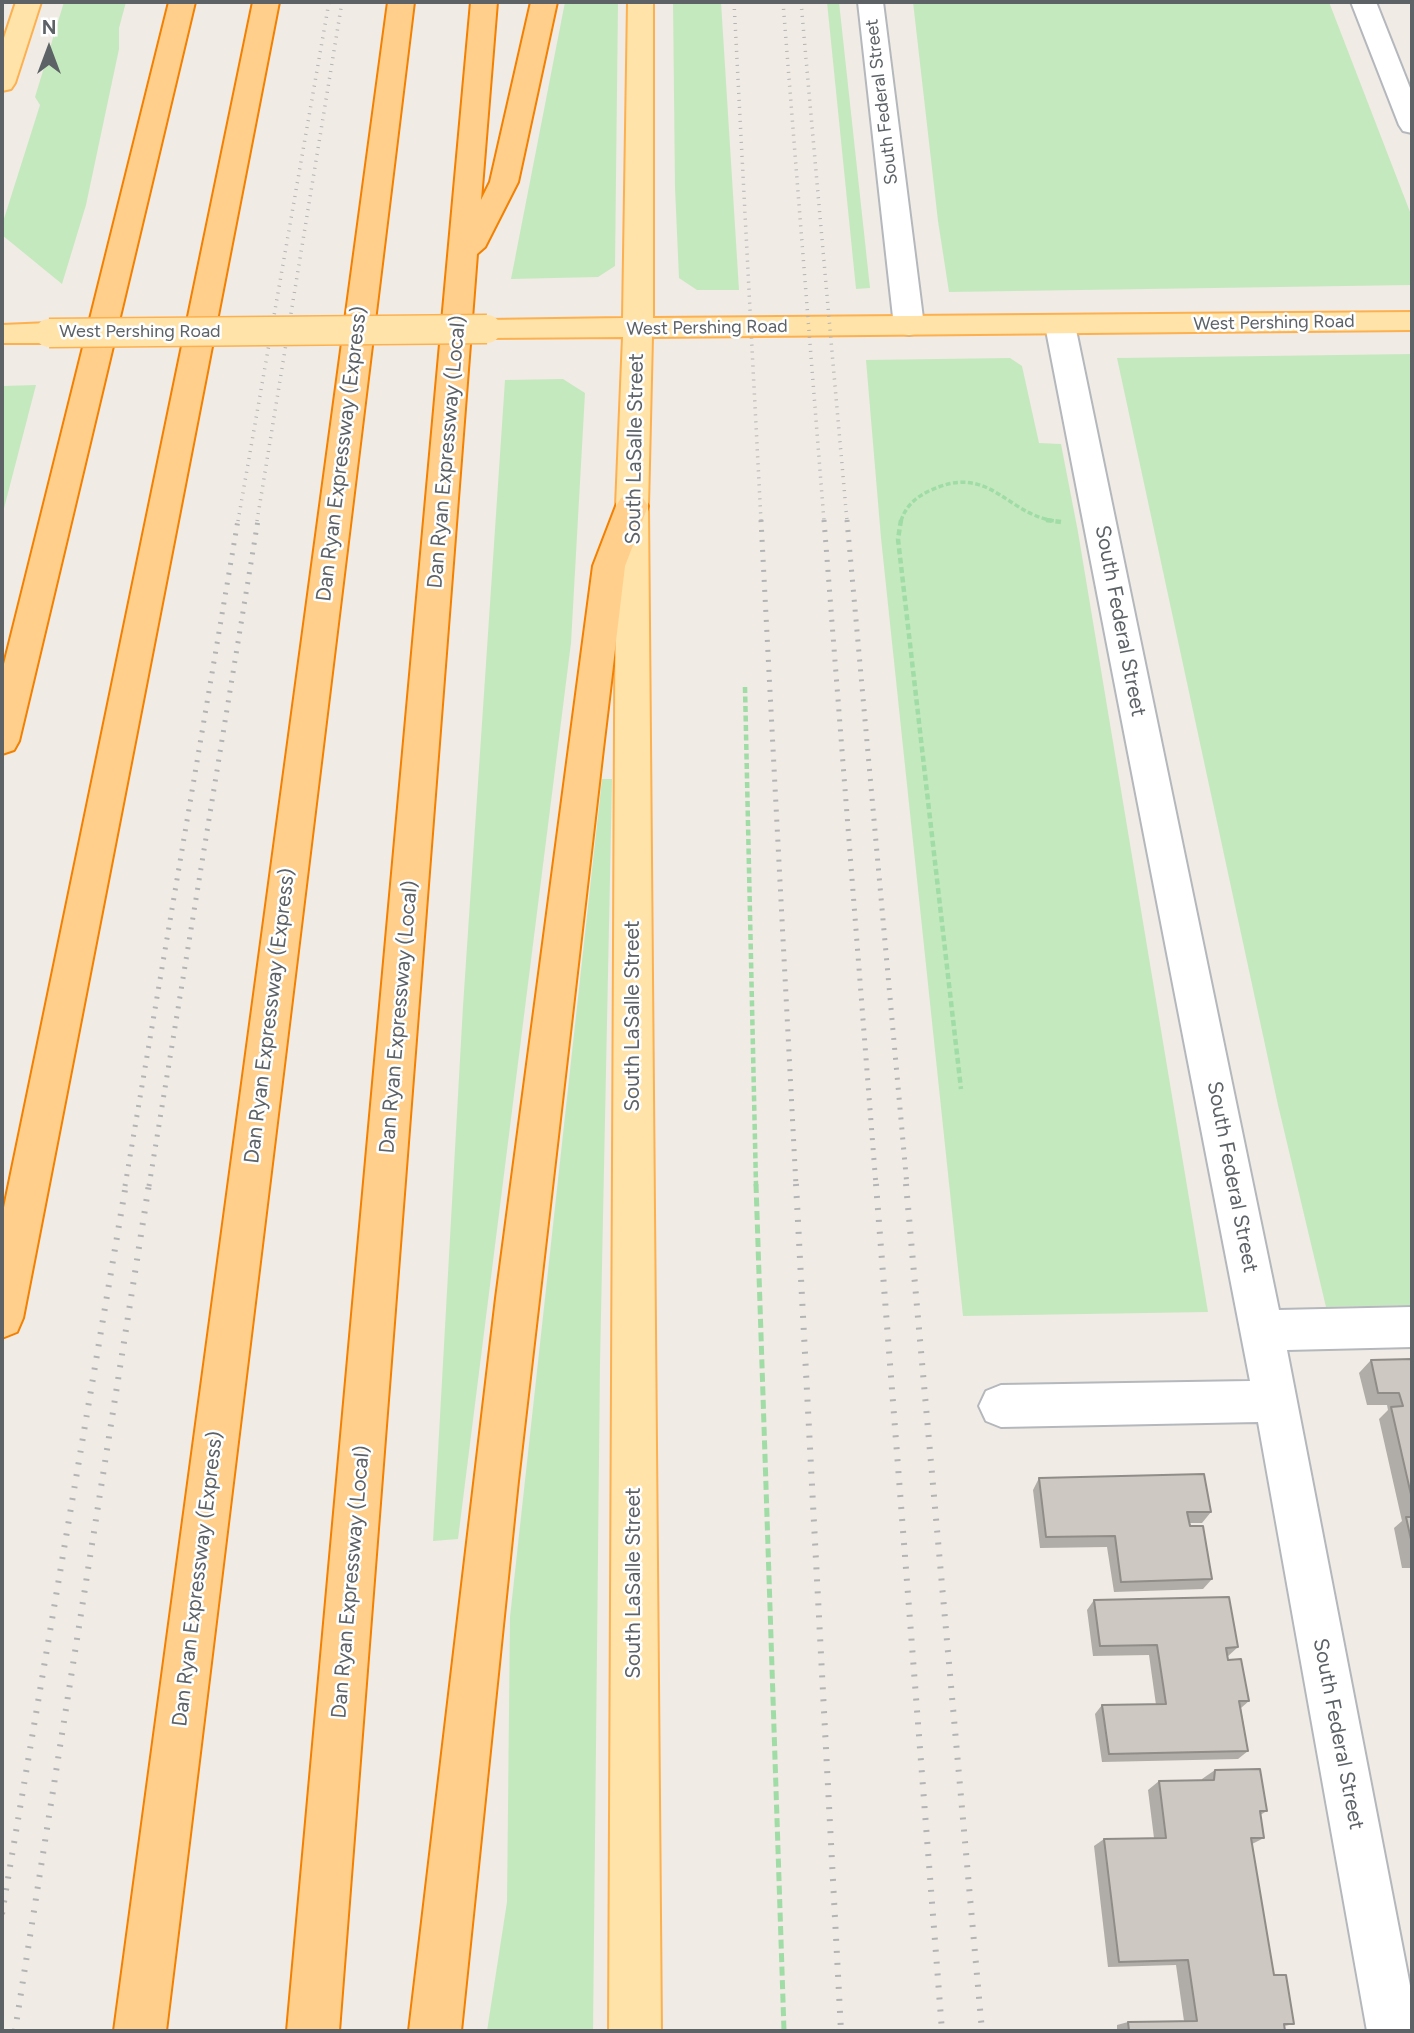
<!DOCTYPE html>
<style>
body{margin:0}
#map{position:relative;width:1414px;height:2033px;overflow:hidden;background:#f0ebe4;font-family:Figtree,sans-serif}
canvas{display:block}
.frame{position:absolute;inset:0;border:4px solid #5c6266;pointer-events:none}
.north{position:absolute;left:14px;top:14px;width:70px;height:70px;-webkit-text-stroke:5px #fff;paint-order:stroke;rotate:0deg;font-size:19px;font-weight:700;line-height:28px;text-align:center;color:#5c6266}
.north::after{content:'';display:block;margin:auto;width:24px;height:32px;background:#5c6266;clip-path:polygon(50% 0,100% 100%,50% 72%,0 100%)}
</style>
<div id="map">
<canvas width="1414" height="2033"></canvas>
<div class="frame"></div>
<div class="north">N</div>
</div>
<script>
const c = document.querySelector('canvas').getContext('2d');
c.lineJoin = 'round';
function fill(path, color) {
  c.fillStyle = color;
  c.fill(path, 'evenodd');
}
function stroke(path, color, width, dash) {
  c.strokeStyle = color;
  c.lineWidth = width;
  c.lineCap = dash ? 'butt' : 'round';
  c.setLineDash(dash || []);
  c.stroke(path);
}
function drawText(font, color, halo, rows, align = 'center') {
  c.font = font + ' Figtree,sans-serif';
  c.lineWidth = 5;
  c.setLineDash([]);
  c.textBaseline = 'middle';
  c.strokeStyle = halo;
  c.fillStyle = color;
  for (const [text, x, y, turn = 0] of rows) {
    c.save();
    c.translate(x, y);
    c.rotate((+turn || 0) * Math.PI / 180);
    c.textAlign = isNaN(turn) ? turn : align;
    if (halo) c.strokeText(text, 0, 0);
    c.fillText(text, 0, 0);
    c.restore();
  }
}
fill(new Path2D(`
 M64,2h62l-7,26v21l-33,156 -24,79 -60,-49v-10l38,-120 -5,-8z
 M565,2h53l-3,264 -17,11 -87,2z
 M673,2h48l18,288h-42l-18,-12 -4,-90z
 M827,2h12l31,286 -14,1z
 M913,2h416l83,215v68l-463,7 -11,-71z
 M1412,354v951l-86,2 -48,-202 -161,-747z
 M1010,358l12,8 17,77 22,1 17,88 130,780 -245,4 -82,-778 -15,-178z
 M563,379l22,14 -14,250 -113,896 -25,2 30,-535 42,-626z
 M36,385l-34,131v-130z
 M602,779h10l-12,584 -7,668h-106l20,-129 3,-285z`), '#c5e9be');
const minor = new Path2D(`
 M858,2h25l41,324 -5,7 -10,2 -10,-2 -5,-7z
 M1351,2h25l36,91v40l-9,-2 -4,-6z
 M1060,316l10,2 5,7 204,985 133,-3v40l-125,3 125,646v35h-45l-109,-609 -257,5 -15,-6 -7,-15 7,-15 15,-6 249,-4 -205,-1056 5,-7z`);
const major = new Path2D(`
 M16,2h25l-26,81 -4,6 -9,2v-47z
 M628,2h25v316l759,-6v18l-760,7 -4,169 13,1525h-52l7,-1525 7,-169 -136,1 -10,-2 -5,-7 5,-7 10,-2 136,-2z
 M49,323l10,3 5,7 -5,7 -10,3h-47v-18z`);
const highway = new Path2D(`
 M169,2h26l-176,739 -5,9 -12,4v-82z
 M253,2h26l-256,1316 -6,14 -15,6v-121z
 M388,2h26l-248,2029h-52z
 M471,2h26l-16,198 9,-18 41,-180h26l-39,180 -33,65 -8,7 -138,1777h-52z
 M632,495l11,3 5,8 -23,60 -22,183 -85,732 -57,550h-52l87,-733 97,-732 23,-60 5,-8z`);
stroke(minor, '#b4b8bc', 4);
stroke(major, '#fdb04f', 4);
stroke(highway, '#f38000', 4);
stroke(new Path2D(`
 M901,521c4,-14 15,-24 28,-30 61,-29 76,23 126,30`), '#a0dca6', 3.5, [5, 2.5]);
stroke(new Path2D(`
 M901,520l-3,19 63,550
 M1046,520l15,2
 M745,687l11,499`), '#a0dca6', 4.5, [6, 3.5]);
stroke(new Path2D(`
 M756,1184l28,847`), '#a0dca6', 5, [9, 4.5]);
fill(minor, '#fff');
fill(major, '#ffe3a9');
fill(highway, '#ffcf8b');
stroke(new Path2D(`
 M734,2l27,519
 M783,2l41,519
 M801,2l46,519
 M238,521l91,-519
 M257,521l85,-519`), '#b3b4b5', 3.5, [1, 6]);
stroke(new Path2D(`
 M761,520l35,666
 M824,520l52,666
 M847,520l60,666
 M125,1186l113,-666
 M149,1186l109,-666`), '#b3b4b5', 5, [2, 8]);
stroke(new Path2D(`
 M796,1184l45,847
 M876,1184l66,847
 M906,1184l76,847
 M2,1914l124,-730
 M15,2031l134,-847`), '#b3b4b5', 6, [2, 10]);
const majorBridge = new Path2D(`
 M49,333l438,-4`);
stroke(majorBridge, '#fdb04f', 31, []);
stroke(majorBridge, '#ffe3a9', 28);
fill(new Path2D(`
 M1412,1359v209h-10l-8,-40 8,-7 -23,-102 9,-9 -1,-5h-20l-8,-32 12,-13z
 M1039,1478l172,34 -9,11h-12l22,56 -9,10 -89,3 -7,-45 -67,1 -7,-58z
 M1094,1600l144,47 -11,10 1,3 21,41 -8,7 7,43 -10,8 -136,3 -7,-48 7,-9h54l-7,-50 -56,1 -6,-46z
 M1215,1770l52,41 -7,4 4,23 -12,6 22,131 20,49 -10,2 1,5h-168v-6l11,-3 56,-1 -8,-56 -68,2 -14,-121 10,-7 50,-1 -6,-48 11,-9 43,-1v-1z`), '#b0aca7');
const building = new Path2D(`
 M1412,1359v140l-21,-92 12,-1 -4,-13h-21l-7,-33z
 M1204,1474l7,38h-24l3,14h13l9,53 -91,3 -6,-46 -69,1 -7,-59z
 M1406,1517h6v27z
 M1229,1597l9,50 -12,1 2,12 13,-1 8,42h-10l9,50 -139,3 -7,-49 64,-1 -9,-59 -57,1 -6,-46z
 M1260,1769l7,42h-7l4,27h-13l23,137h12l8,49h-10l1,7h-156l-1,-9 69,-1 -9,-61 -69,2 -15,-123 62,-1 -7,-57 55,-1 1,-10z`);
fill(building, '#cdc8c2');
stroke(building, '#908c88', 2);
drawText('18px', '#5c6266', '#fff', [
 ["South Federal Street",882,102,-97],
 ["West Pershing Road",1274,323,-1],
 ["West Pershing Road",707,328,-1],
 ["West Pershing Road",140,332]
]);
drawText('21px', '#5c6266', '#fff', [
 ["South LaSalle Street",635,449,-89],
 ["Dan Ryan Expressway (Local)",447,452,-85],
 ["Dan Ryan Expressway (Express)",342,454,-83],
 ["South Federal Street",1120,621,79],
 ["Dan Ryan Expressway (Express)",270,1016,-83],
 ["South LaSalle Street",633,1016,-90],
 ["Dan Ryan Expressway (Local)",399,1017,-85],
 ["South Federal Street",1232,1177,79],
 ["Dan Ryan Expressway (Express)",198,1579,-83],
 ["Dan Ryan Expressway (Local)",351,1582,-85],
 ["South LaSalle Street",634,1583,-90],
 ["South Federal Street",1338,1734,79]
]);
</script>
